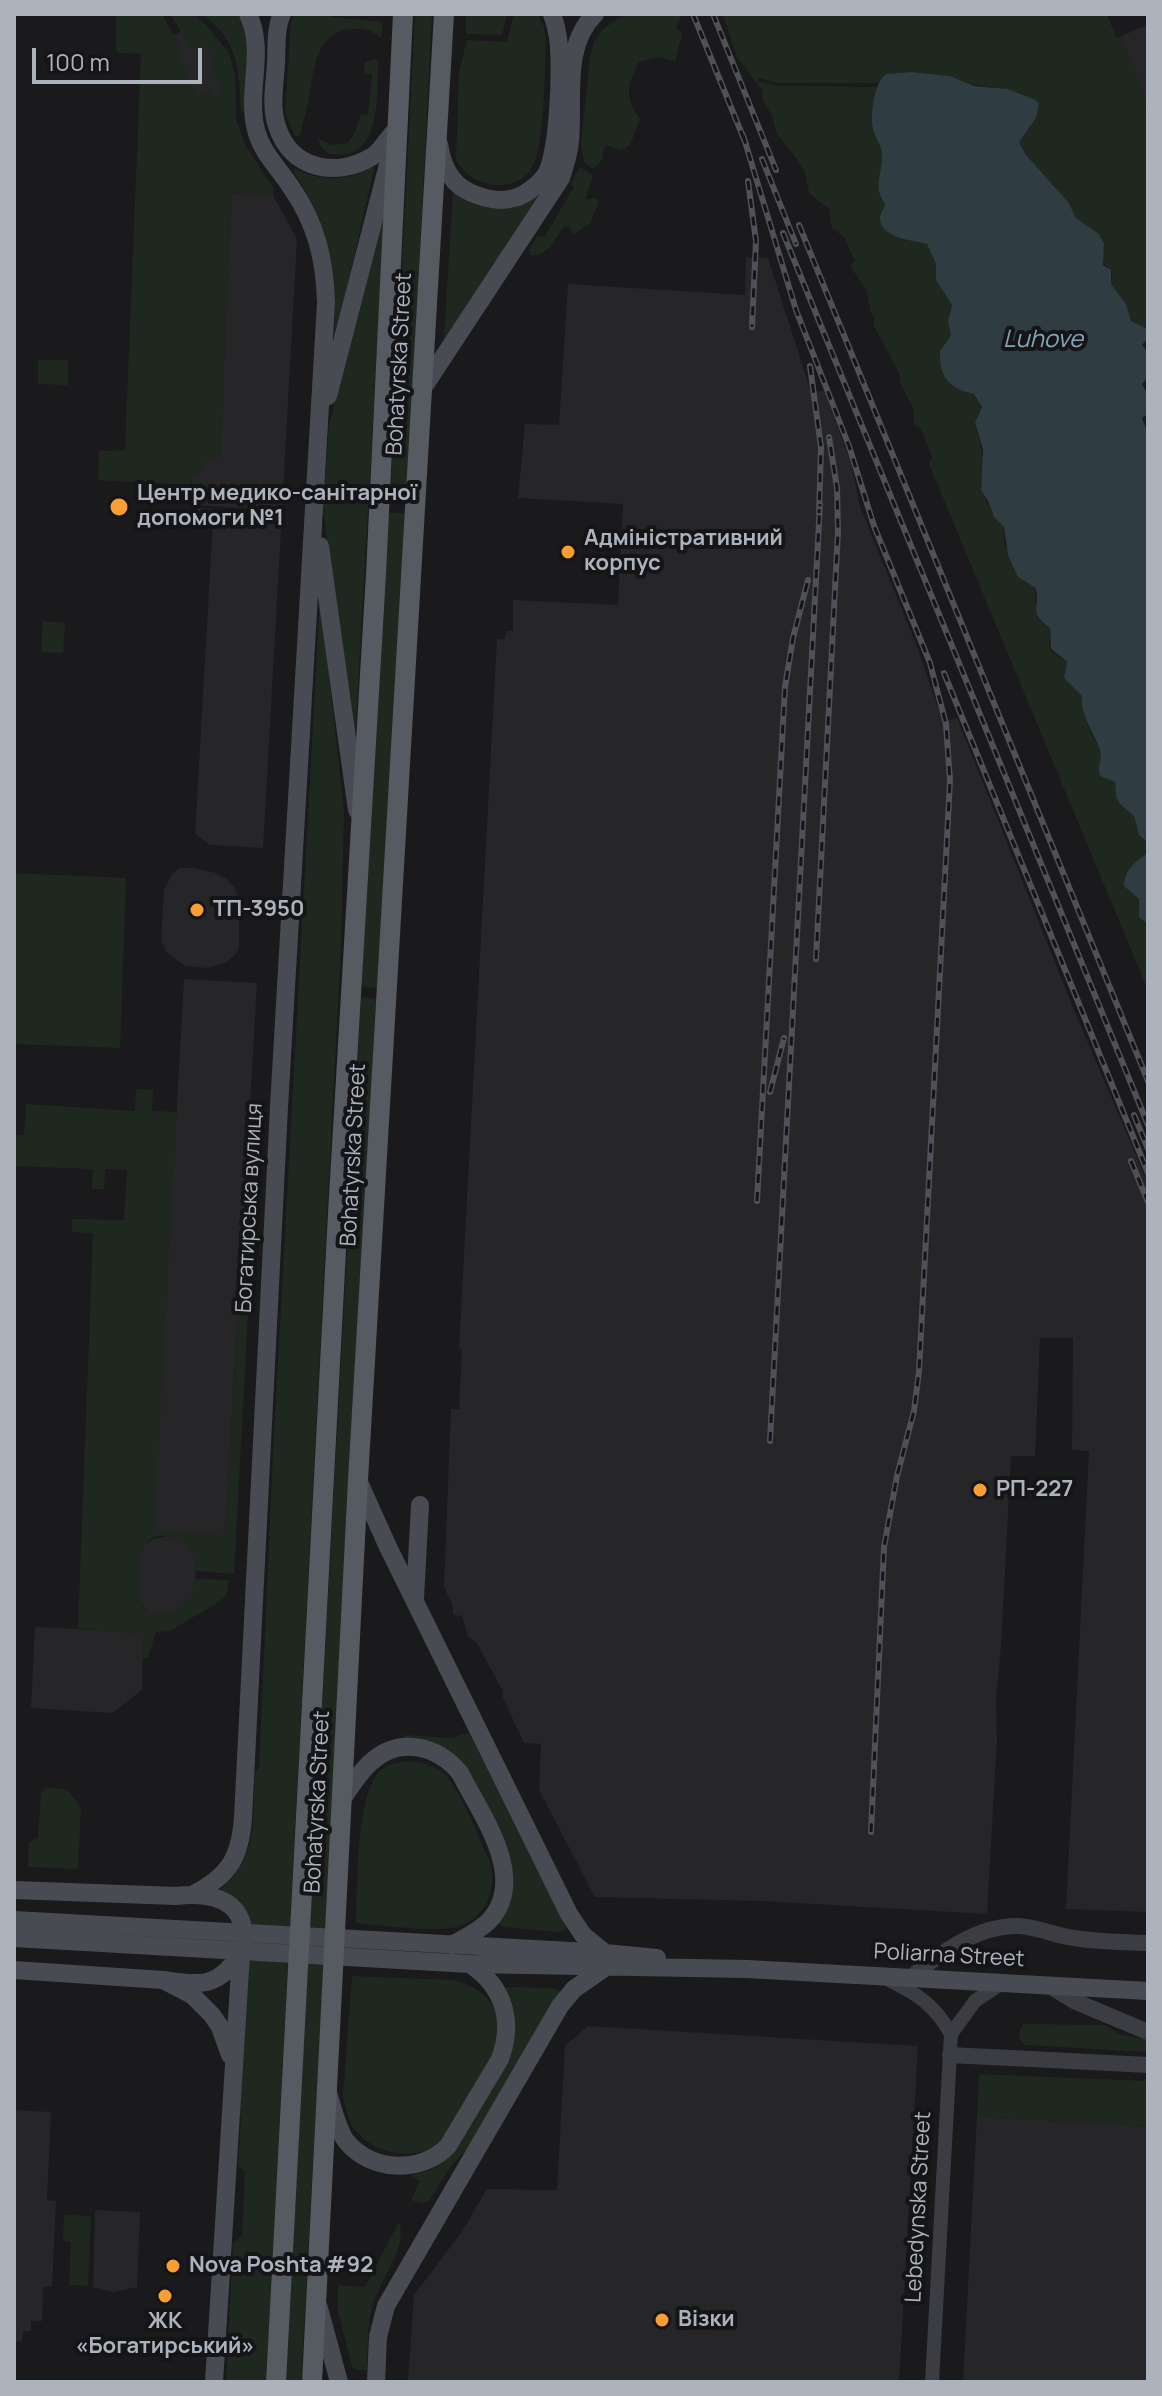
<!DOCTYPE html>
<meta charset="utf-8">
<style>
body{margin:0}
#map{position:relative;width:1162px;height:2396px;overflow:hidden;background:#1a1a1c;font-family:Manrope,sans-serif}
canvas{display:block}
.frame{position:absolute;inset:0;border:16px solid #acb3bc;pointer-events:none}
.scale{position:absolute;left:32px;top:48px;width:170px;height:36px;box-sizing:border-box;border:4px solid #acb3bc;border-top:0;padding-left:10px;font-size:24px;line-height:28px;white-space:nowrap;color:#acb3bc;-webkit-text-stroke:6px #151517;paint-order:stroke}
</style>
<div id="map">
<canvas width="1162" height="2396"></canvas>
<div class="frame"></div>
<div class="scale">100 m</div>
</div>
<script>
const c = document.querySelector('canvas').getContext('2d');
c.lineJoin = 'round';
function fill(path, color) {
  c.fillStyle = color;
  c.fill(path, 'evenodd');
}
function stroke(path, color, width, dash) {
  c.strokeStyle = color;
  c.lineWidth = width;
  c.lineCap = dash ? 'butt' : 'round';
  c.setLineDash(dash || []);
  c.stroke(path);
}
function drawText(font, color, halo, rows, align = 'center') {
  c.font = font + ' Manrope,sans-serif';
  c.lineWidth = 8;
  c.setLineDash([]);
  c.textBaseline = 'middle';
  c.strokeStyle = halo;
  c.fillStyle = color;
  for (const [text, x, y, turn = 0] of rows) {
    c.save();
    c.translate(x, y);
    c.rotate((+turn || 0) * Math.PI / 180);
    c.textAlign = isNaN(turn) ? turn : align;
    if (halo) c.strokeText(text, 0, 0);
    c.fillText(text, 0, 0);
    c.restore();
  }
}
fill(new Path2D(`
 M195,25l33,31 6,34 -38,38 -22,-93z
 M1148,25v97l-4,-25 -23,-61z
 M231,192l42,3 24,44 -15,271 -91,-5 1,-31 10,-15h18z
 M746,257l22,1 43,134 13,-1 26,69 11,49 57,140 25,73 14,-4 117,292 74,173v729l-82,-3 23,-458 -17,-1 1,-112h-33l-5,118h-24l-10,191 -5,50 1,42 -10,175 -225,-13 -167,-4 -56,-107 2,-46 -17,-1 -21,-45v-7l-27,-49 -8,-5 -6,-21 -9,-1v-9l-9,-19 7,-178h8l3,-60 -3,-1 38,-709h8l1,-8h7v-31l105,5 5,-101 -105,-6 7,-74 34,1 9,-141 177,11z
 M196,508l86,4 -19,336 -53,-3 -15,-11 18,-313 -17,-1z
 M179,868h14l23,5 12,7 7,9 4,9v50l-6,9 -8,6 -18,5 -22,-2 -18,-13 -6,-12 3,-51 8,-16z
 M184,979l73,4 -32,553 -72,-5z
 M169,1536l12,4 15,17 -1,34 -5,8 -15,13 -11,4 -17,-3 -8,-14 -1,-40 4,-12 11,-8z
 M35,1627l108,5 -1,58 -30,23 -81,-5z
 M588,2026l330,20 -19,336h-491l6,-87 47,-62 26,-44 70,1 8,-144z
 M14,2110l37,2 -4,88 9,1 -4,85 -9,1 -1,34h-11v10h-8l-1,11 -8,-1z
 M977,2116l171,10v256h-185z
 M95,2210l45,2 -3,75 -24,5 -20,-5z`), '#262629');
fill(new Path2D(`
 M116,14h46l20,37v12l17,32 11,-6 5,8 8,-7 -14,-25 5,-4 -6,-8 2,-3 -4,-5 -14,5 -22,-36h23l14,12 22,27 6,21 1,45 9,26 29,44 -1,6 -42,-3 -11,268 -17,-1 -1,15h-10l-1,11 -93,-5 1,-29 26,-1 16,-396 -22,-1 -3,-3z
 M201,14h39l2,3 6,31 -4,64 -3,-1c-2,-40 -2,-73 -40,-97z
 M294,14h36l1,3 52,5 -2,16c-10,-8 -17,-10 -29,-9 -35,3 -38,37 -42,63 -2,15 -7,30 -10,44h-5l-10,-23 6,-91z
 M415,14h17l-25,489 -17,-1z
 M466,14h41l-5,21 -36,-1z
 M514,14h23l7,13 2,14c-2,30 0,107 -16,130 -7,10 -20,14 -33,14 -18,-1 -31,-9 -41,-25l3,-88 8,-32 40,2z
 M624,14h55l1,5 -4,8 6,7 -7,27 -16,-4 -20,5c-13,23 -14,37 1,57l-10,26 -9,5 -15,-5 -3,6v8l-10,10 -9,-7 -3,-17 9,-88 4,-15 7,-11z
 M723,14l100,2 284,-2 9,24 5,-2 23,61 4,25v207l-17,-8 -5,-17 -15,-20 1,-12 -11,-12 3,-17 -5,-9 -23,-16 -21,-31 -29,-32 -7,-13 17,-24 -5,-20 -23,-9 -41,-5 -17,-8 -38,-4 -26,2 -7,9h-101l-20,-5 -1,3 21,5 100,1 -5,40 9,24 -2,47 5,6 -5,12 29,24 18,4 9,20v16l16,25 -3,9 2,21 -11,16c-2,28 9,36 34,43l8,13 -7,15c5,27 12,36 5,65l14,30 10,10v15l12,30 20,16 -1,15 15,25 -1,19 3,5 15,10 -3,16 18,18c-3,17 12,38 17,54 5,14 -4,12 7,29l9,3 1,15 4,7 14,12 5,19 9,8v10l-4,3 -15,35 10,8v12l8,12 1,67 -219,-526 3,-7 -11,-28 -7,-5 -1,-17 -12,-22 -2,-12 -26,-49 2,-6 -4,-5 -4,-22 -17,-25 5,-5 -11,-24 -12,-9 -3,-19 -20,-16 -3,-18 -7,-13 -23,-30 -4,-16 -10,-18 1,-7 -27,-35z
 M373,59l5,1c-1,30 5,102 -45,94 -9,-1 -13,-7 -15,-16l14,7 15,-2 8,-10 6,-19 7,1 4,-41h-8l1,-11z
 M375,165l-39,171h-2c5,-62 -4,-112 -40,-163l1,-5c26,15 56,13 80,-3z
 M580,167l13,9 -8,24 10,-2 4,4 -9,21 -16,11 -7,-8h-2c-11,11 -16,31 -34,29l-2,-5 8,-13 8,-1 29,-49 -3,-4z
 M547,189l-103,151 9,-148c29,25 65,18 94,-3z
 M385,206v1l-31,550 -31,-249 6,-83z
 M38,360h30v25l-30,-1z
 M388,513h19l-30,475 -15,-2 -1,-4z
 M320,598l24,212 -3,138 -75,1434h-40l7,-139 9,-7 3,-64 -7,-6 3,-48 -4,-5 -3,-213 -14,-10c38,-30 33,-74 35,-117l4,-5 14,-316z
 M43,621l22,2 -2,30 -22,-1z
 M14,873l112,5 -6,170 -106,-4z
 M361,997l15,2 -75,1383h-16z
 M136,1089l17,1 -1,21 25,1 -23,419 71,4 25,-425 9,1 -25,463 -38,-3v-14c-30,-34 -58,-27 -57,20 0,14 -1,25 8,36 24,4 47,-7 48,-34l34,1 -3,16 -9,7 -47,28 -14,1 -8,25 -6,1 1,-23 -65,-7 15,-395 -21,-1v-13l52,1 3,-50 -22,-1 -1,20h-12l1,-20 -79,-3v-31h10l2,-31 109,7z
 M469,1733l98,196 -9,3 -55,-5 -6,-5 12,-24 -52,-138c-15,-15 -31,-18 -51,-20l-2,-5 47,3z
 M412,1761c10,2 21,4 30,11 17,13 38,69 48,90 4,14 3,24 -2,37 -4,10 -14,22 -25,26 -22,9 -82,0 -107,-2 2,-34 -1,-133 26,-154 8,-6 20,-7 30,-8z
 M45,1788l21,1 15,17 -3,63 -50,-2 1,-25 9,-4 3,-45z
 M352,1976l101,4c30,7 52,28 45,61 -4,19 -19,38 -28,55 -10,17 -19,38 -36,50 -23,15 -61,7 -78,-15 -8,-9 -10,-23 -13,-35z
 M505,1987l47,1 10,4 -96,158 -15,16 -22,35 -7,2 -11,-3 9,-19 -10,-5 25,-8 21,-18 58,-130z
 M1023,2024l82,1 14,9 29,6v12l-122,-7c-9,-6 -8,-12 -3,-21z
 M979,2074l169,7v45l-171,-10z
 M64,2215l27,1 -3,70 -19,-1 2,-43 -8,-1z
 M399,2222c10,27 -23,61 -28,90 -4,19 -3,39 -4,58h-10l-5,-3 -14,-56v-26l27,2z`), '#1f281f');
fill(new Path2D(`
 M912,72l38,4 24,10 34,3 28,11 3,4 -3,14 -17,24 7,13 42,47 8,16 23,16 5,9 -1,22 8,5v14l15,20 5,17 17,8v9l-6,7 6,7v25l-6,7 6,11v19l-6,4 6,16v409l-9,-8 -5,-19 -14,-12 -4,-7 -1,-15 -15,-6c-3,-9 2,-16 0,-25 -5,-18 -21,-37 -18,-55l-18,-18 3,-16c-21,-19 -15,-6 -17,-34 -22,-17 -10,-18 -14,-40l-18,-11 -10,-22 -4,-28 -10,-10 -6,-16 -7,-11 2,-40 -8,-28 7,-15 -8,-13c-24,-5 -36,-17 -34,-43l11,-16 -3,-14 4,-16 -16,-25v-16l-9,-20c-15,-4 -49,-6 -47,-28 1,-4 4,-8 5,-12 -13,-17 -2,-32 -3,-50 0,-8 -7,-16 -9,-25 -3,-15 1,-45 13,-55z
 M1148,853v85l-1,-15 -8,-6v-18l-15,-13c0,-16 12,-25 24,-33z`), '#2f3c41');
stroke(new Path2D(`
 M887,1979c29,14 48,26 64,55l-19,348
 M951,2034l24,-33 27,-18`), '#3b3d42', 14);
stroke(new Path2D(`
 M910,1978c31,-25 67,-53 109,-52 19,1 37,10 55,12 24,4 49,4 74,5
 M1048,1985l26,16 74,31
 M950,2055l198,10`), '#3b3d42', 16);
stroke(new Path2D(`
 M282,14c-7,15 -5,34 -6,49 -1,20 -6,43 1,63 13,43 59,53 96,30 8,-6 14,-16 20,-23
 M439,144c2,13 5,24 13,34 11,16 43,26 62,20 10,-2 23,-12 30,-21 15,-17 18,-114 14,-139 -1,-8 -3,-16 -6,-24
 M423,388l138,-210c4,-12 8,-24 9,-37 4,-41 -8,-95 25,-127
 M328,396l63,-243
 M320,546l37,264
 M358,1480l30,67 181,367 14,21 22,18
 M415,1598l5,-93
 M343,1798c8,-12 16,-25 27,-35 28,-27 67,-18 90,10 21,42 69,105 29,148 -10,10 -25,17 -37,24
 M14,1890l162,6c18,-2 40,-2 55,10 26,23 7,68 -24,76 -14,3 -30,0 -44,-2
 M194,1894c36,-19 46,-37 49,-76l36,-711 47,-804c-1,-44 -10,-80 -35,-116 -13,-20 -29,-34 -35,-57 -10,-39 10,-79 -8,-116
 M14,1920l591,33 52,5
 M14,1938l456,26 277,5 401,22
 M14,1970l149,10 29,15 20,20 8,12 10,28
 M328,2093c5,15 9,35 18,48 25,31 75,33 102,5l52,-87c14,-38 4,-72 -30,-95
 M319,2308l20,74
 M214,2382l27,-428
 M376,2382l2,-45 8,-31 174,-300 14,-17 29,-20`), '#484c52', 18);
stroke(new Path2D(`
 M276,2382l62,-1169 38,-639 27,-560
 M312,2382l46,-902 86,-1466`), '#565a61', 20);
const rail = new Path2D(`
 M693,14l53,130
 M713,14l63,156
 M743,135l53,175 53,136 25,80 56,137 16,61 4,57 -31,590 -5,40 -17,65 -13,71 -13,285
 M762,159l34,85
 M748,181l8,60 -4,86
 M799,225l349,856
 M783,233l365,892
 M810,366l11,81 -2,66
 M944,673l204,500
 M816,959l22,-428 -1,-43 -8,-51
 M770,1092l14,-54
 M1134,1115l14,34
 M1131,1161l17,41
 M757,1201l28,-514 8,-49 15,-58
 M770,1441l50,-937`);
stroke(rail, '#4e5157', 6);
stroke(rail, '#151517', 3, [9]);
for (const [x, y, r, color] of [
 [119,507,10,"#fa9e34"],
 [568,552,8,"#fa9e34"],
 [197,910,8,"#fa9e34"],
 [980,1490,8,"#fa9e34"],
 [173,2266,8,"#fa9e34"],
 [165,2296,8,"#fa9e34"],
 [662,2320,8,"#fa9e34"]
]) {
  const dot = new Path2D();
  dot.arc(x, y, r, 0, 2 * Math.PI);
  c.fillStyle = color;
  c.fill(dot);
  stroke(dot, '#151517', 3);
}
drawText('22px', '#acb3bc', '#151517', [
 ["Bohatyrska Street",400,364,-87],
 ["Bohatyrska Street",354,1155,-87],
 ["Богатирська вулиця",250,1208,-87],
 ["Bohatyrska Street",318,1802,-87],
 ["Poliarna Street",949,1956,3],
 ["Lebedynska Street",919,2207,-87]
]);
drawText('bold 22px', '#acb3bc', '#151517', [
 ["Центр медико-санітарної",137,494],
 ["допомоги №1",137,519],
 ["Адміністративний",584,539],
 ["корпус",584,564],
 ["ТП-3950",213,910],
 ["РП-227",996,1490],
 ["Nova Poshta #92",189,2266],
 ["Візки",678,2320],
 ["ЖК",165,2322,"center"],
 ["«Богатирський»",165,2347,"center"]
], 'left');
drawText('italic 24px', '#82a6b8', '#151517', [
 ["Luhove",1043,340]
]);
</script>
